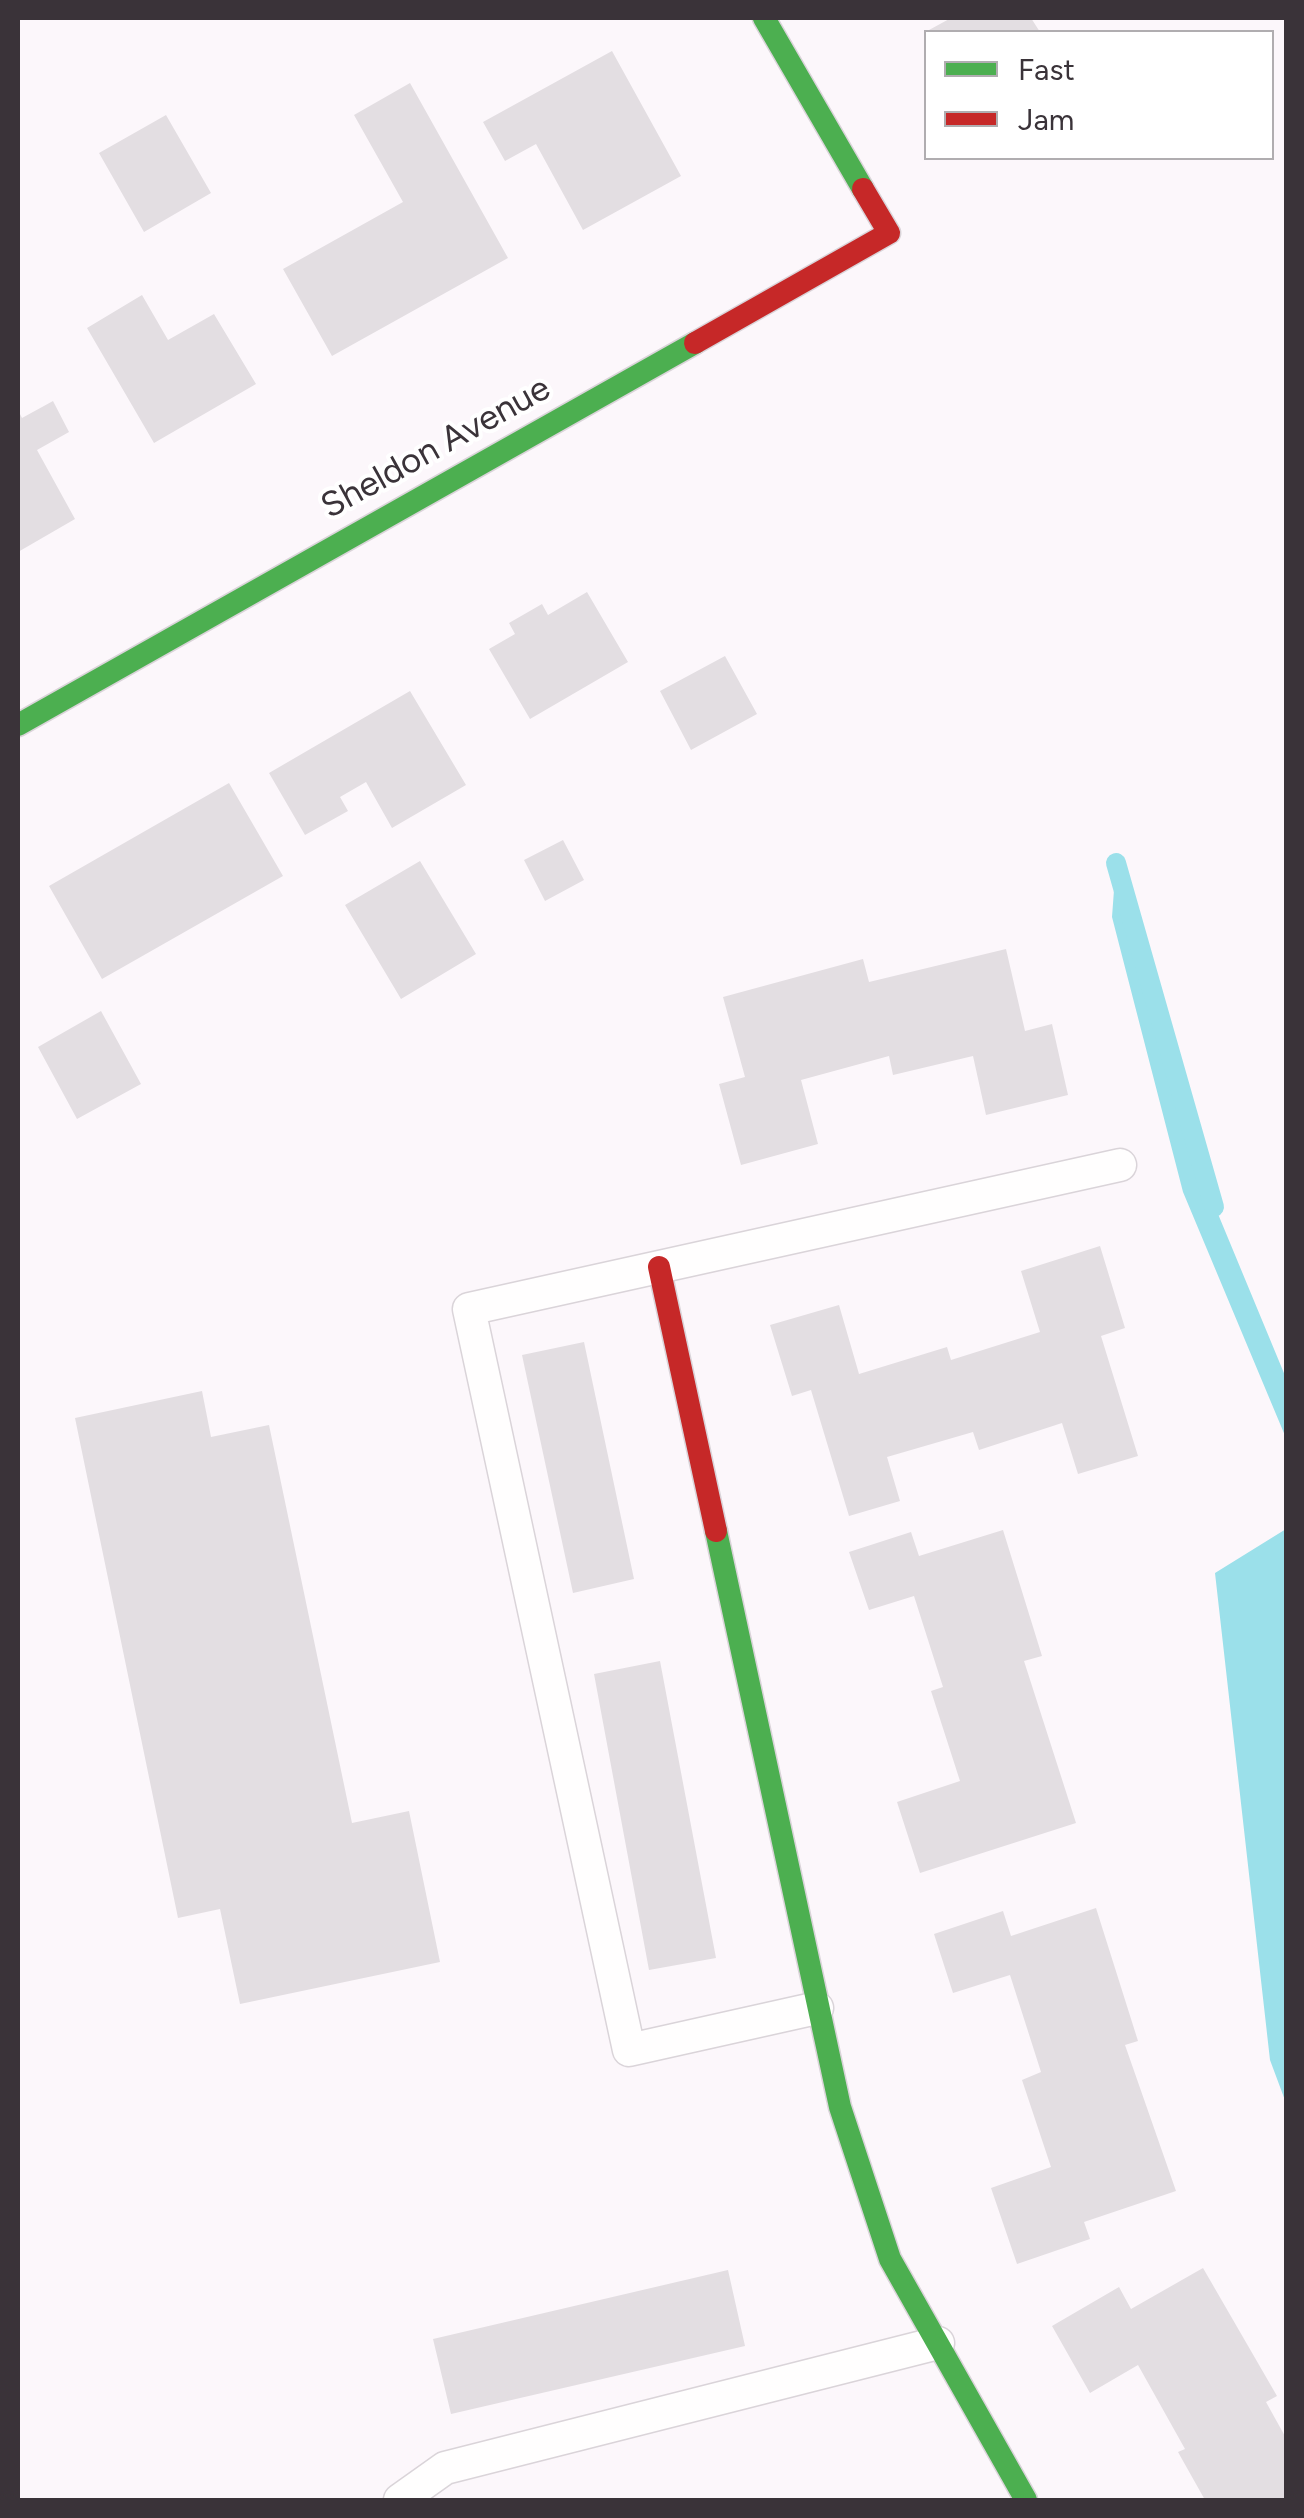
<!DOCTYPE html>
<style>
body{margin:0}
#map{position:relative;width:1304px;height:2518px;overflow:hidden;background:#fcf7fb;font-family:Figtree,sans-serif}
canvas{display:block}
.frame{position:absolute;inset:0;border:20px solid #3a3339;pointer-events:none}
.legend{position:absolute;left:924px;top:30px;width:350px;height:130px;box-sizing:border-box;background:#fff;border:2px solid #b0adb0;margin:0;padding:12px 18px;list-style:none;font-size:30px;color:#3a3339}
.legend li{display:flex;align-items:center;gap:20px;height:50px}
.legend b{width:50px;border:2px solid #b0adb0}
</style>
<div id="map">
<canvas width="1304" height="2518"></canvas>
<div class="frame"></div>
<ul class="legend">
<li><b style="height:12px;background:#4caf50"></b>Fast</li>
<li><b style="height:12px;background:#c62828"></b>Jam</li>
</ul>
</div>
<script>
const c = document.querySelector('canvas').getContext('2d');
c.lineJoin = 'round';
function fill(path, color) {
  c.fillStyle = color;
  c.fill(path, 'evenodd');
}
function stroke(path, color, width, dash) {
  c.strokeStyle = color;
  c.lineWidth = width;
  c.lineCap = dash ? 'butt' : 'round';
  c.setLineDash(dash || []);
  c.stroke(path);
}
function drawText(font, color, halo, rows, align = 'center') {
  c.font = font + ' Figtree,sans-serif';
  c.lineWidth = 8;
  c.setLineDash([]);
  c.textBaseline = 'middle';
  c.strokeStyle = halo;
  c.fillStyle = color;
  for (const [text, x, y, turn = 0] of rows) {
    c.save();
    c.translate(x, y);
    c.rotate((+turn || 0) * Math.PI / 180);
    c.textAlign = isNaN(turn) ? turn : align;
    if (halo) c.strokeText(text, 0, 0);
    c.fillText(text, 0, 0);
    c.restore();
  }
}
fill(new Path2D(`
 M1116,863l90,322 80,193v60l-103,-246 -71,-275z
 M1286,1529v574l-16,-43 -55,-487z`), '#9be0ea');
stroke(new Path2D(`
 M1116,863l98,344`), '#9be0ea', 20);
fill(new Path2D(`
 M951,18h80l9,14h-110l-1,-2z
 M612,51l69,125 -98,54 -47,-86 -31,17 -22,-39z
 M410,83l98,175 -176,98 -49,-87 120,-67 -49,-87z
 M166,115l45,78 -67,39 -45,-79z
 M142,295l26,45 46,-26 42,70 -102,59 -67,-115z
 M53,401l16,31 -32,18 38,69 -57,33v-142l4,8z
 M587,592l41,70 -98,57 -41,-70 26,-15 -6,-11 33,-19 6,11z
 M725,656l32,58 -66,36 -31,-59z
 M410,691l56,94 -74,43 -26,-46 -26,15 8,14 -43,24 -36,-62z
 M229,783l54,93 -181,103 -53,-93z
 M563,840l21,40 -39,21 -21,-41z
 M420,861l56,93 -75,45 -56,-94z
 M1006,949l19,82 27,-7 16,71 -82,20 -13,-59 -80,19 -4,-19 -88,24 17,64 -77,21 -22,-81 26,-7 -22,-80 140,-38 6,23z
 M101,1011l40,73 -64,35 -39,-72z
 M1100,1246l25,82 -24,8 37,120 -60,18 -16,-51 -83,27 -6,-18 -86,25 13,44 -51,15 -38,-126 -19,6 -22,-71 69,-20 20,69 88,-27 4,13 89,-28 -19,-61z
 M584,1342l50,237 -61,14 -51,-238z
 M202,1391l9,46 58,-12 83,398 57,-12 31,151 -200,42 -20,-95 -42,9 -103,-500z
 M1003,1530l39,126 -18,5 52,162 -156,50 -23,-71 63,-21 -29,-90 12,-4 -29,-91 -45,14 -20,-58 62,-20 8,24z
 M660,1661l56,297 -67,12 -55,-296z
 M1096,1908l42,133 -13,4 51,146 -92,31 6,17 -73,25 -26,-76 60,-21 -29,-87 19,-8 -31,-97 -57,18 -19,-59 69,-23 8,25z
 M1203,2268l74,128 -11,6 20,36v62h-81l-27,-48 7,-3 -47,-84 -48,28 -38,-67 67,-39 12,22z
 M728,2270l17,76 -294,68 -18,-75z`), '#e3dee2');
const lane = new Path2D(`
 M817,2008l-188,42 -160,-741 651,-144
 M400,2500l45,-32 493,-125`);
const fast = new Path2D(`
 M764,18l99,171
 M18,725l677,-382
 M716,1531l124,576 50,152 136,241`);
const jam = new Path2D(`
 M695,343l194,-110 -26,-44
 M659,1267l57,264`);
stroke(lane, '#dad4d9', 35);
stroke(fast, '#dad4d9', 25);
stroke(jam, '#dad4d9', 25);
stroke(lane, '#fffefe', 32);
stroke(fast, '#4caf50', 22);
stroke(jam, '#c62828', 22);
drawText('35px', '#3a3339', '#fff', [
 ["Sheldon Avenue",436,448,-29]
]);
</script>
